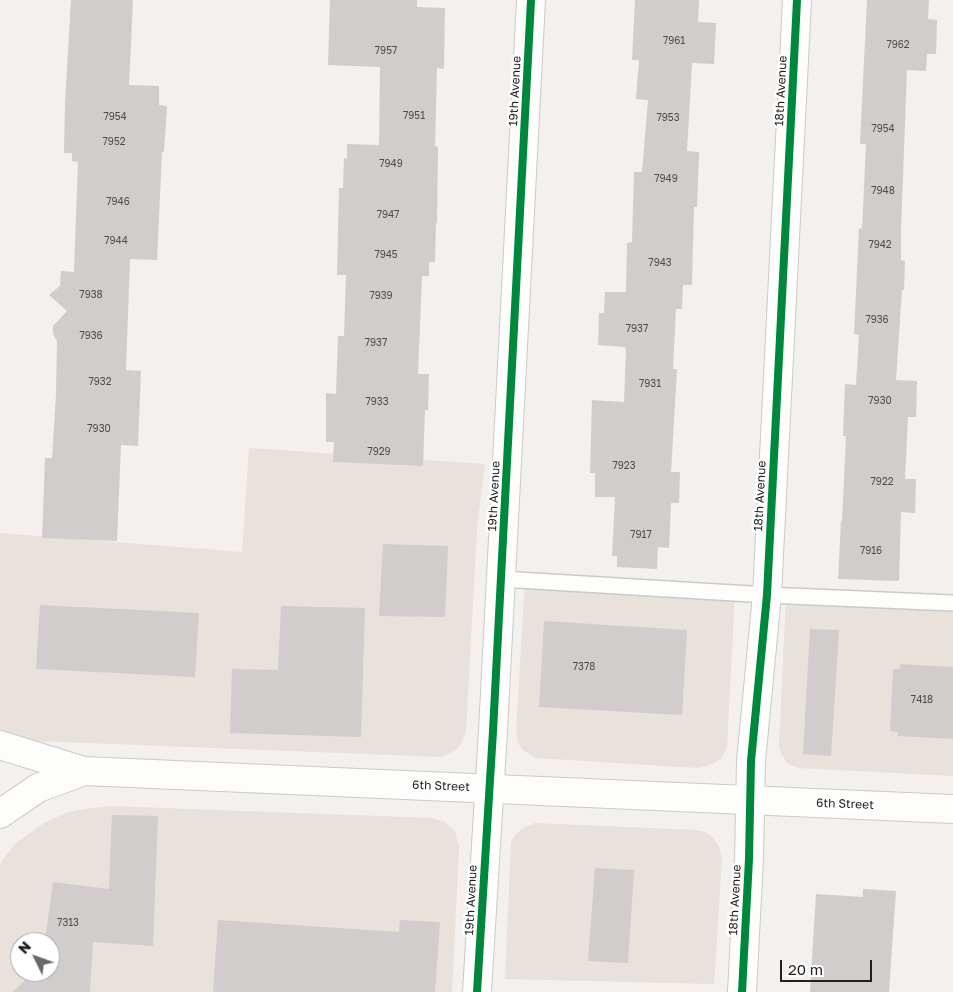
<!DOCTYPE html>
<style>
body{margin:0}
#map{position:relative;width:953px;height:992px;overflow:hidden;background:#f3f0ed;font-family:"Golos Text",sans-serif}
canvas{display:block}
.north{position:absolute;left:10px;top:932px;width:50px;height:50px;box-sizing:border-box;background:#fff;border:1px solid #a7a6a5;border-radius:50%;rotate:312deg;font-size:14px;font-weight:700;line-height:20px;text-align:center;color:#22201f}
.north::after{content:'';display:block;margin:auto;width:18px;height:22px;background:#6b6967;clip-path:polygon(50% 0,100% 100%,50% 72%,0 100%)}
.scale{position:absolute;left:780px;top:960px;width:92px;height:22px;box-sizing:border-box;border:2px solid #22201f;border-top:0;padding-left:6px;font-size:15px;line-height:18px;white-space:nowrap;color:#22201f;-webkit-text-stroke:4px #fff;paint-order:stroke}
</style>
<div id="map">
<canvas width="953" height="992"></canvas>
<div class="north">N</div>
<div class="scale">20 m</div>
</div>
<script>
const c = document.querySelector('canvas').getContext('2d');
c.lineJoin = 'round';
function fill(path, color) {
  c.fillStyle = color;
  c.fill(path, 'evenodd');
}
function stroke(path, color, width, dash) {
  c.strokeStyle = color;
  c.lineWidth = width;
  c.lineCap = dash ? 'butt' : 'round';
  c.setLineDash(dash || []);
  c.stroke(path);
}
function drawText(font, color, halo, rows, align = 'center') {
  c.font = font + ' "Golos Text",sans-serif';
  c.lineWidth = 5;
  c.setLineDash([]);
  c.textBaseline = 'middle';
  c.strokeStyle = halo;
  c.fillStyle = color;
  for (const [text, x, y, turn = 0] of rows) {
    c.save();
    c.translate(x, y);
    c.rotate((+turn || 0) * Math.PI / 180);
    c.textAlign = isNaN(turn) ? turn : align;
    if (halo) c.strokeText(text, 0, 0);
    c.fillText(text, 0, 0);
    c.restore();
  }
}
fill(new Path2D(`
 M249,448l236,16 -8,64 -11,203 -6,14 -4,5 -14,7 -430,-17 -12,-5v-202l242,19z
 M525,580l210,12 -8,155 -6,12 -9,5 -14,4 -162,-10 -13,-8 -4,-5 -3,-13z
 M786,596l167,7v173l-155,-8 -11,-5 -6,-10 -2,-7z
 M109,806l323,12 13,4 10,9 4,16 -7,145h-452v-128l3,-5 13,-16 28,-20 22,-10 19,-4zM20,942h30v30h-30z
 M535,823l161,7 9,2 6,4 8,10 3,12 -8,126 -209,-5 6,-137 4,-7 8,-7z`), '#e9e1db');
fill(new Path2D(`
 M71,0h62l-4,85 30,1v19l8,1 -3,46h-2l-5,108 -27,-1 -4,111 15,1 -3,75 -17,-1 -4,96 -75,-3 3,-80h7l4,-64 1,-53 -4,-7v-8l14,-15 -18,-16 11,-9 1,-15 13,1 4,-110 -6,-1v-8h-8l1,-50z
 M330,0h87v7l28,1 -1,61 -7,-1 -2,78 3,1 -1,76h-1l-1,39h-6v14h-7l-4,98h11l-1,36h-3l-2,56 -90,-4 1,-20h-8v-49l10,1 2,-58h6l2,-61h-9l2,-87h4l1,-30 3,1v-15l32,1 1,-78 -52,-2z
 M635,0h64l-1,22 18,1 -2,41 -22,-1 -5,88 12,1 -2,55h-3l-2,78h-9l-1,24h-6l-3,60h4l-6,103h9l-1,31h-8l-2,45 -11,-1 -1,22 -40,-2v-11h-5l3,-59h-20v-24h-5l2,-73 32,2 2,-52 -1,-3 -27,-2 1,-32h5l1,-21h21l1,-49 5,-1 2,-70h8l6,-72 -12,-1 3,-39h-7z
 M867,0h62l-1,19 9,1 -1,34h-9l-1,17 -19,-1 -6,160v30l4,1 -1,29h-2l-6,90 21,1 -1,36h-8l-3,62h11l-1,34 -14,-1 -2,69 -61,-2 3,-58h1l4,-85h-3l2,-52 11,1 3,-50 -5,-1 5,-106 3,1 4,-85h-6z
 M383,544l65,2 -3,71 -66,-1z
 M40,605l159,8 -4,64 -159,-8z
 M281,606l84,2 -4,129 -131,-4 2,-64 46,1z
 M544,621l143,9 -5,85 -143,-8z
 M810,629l29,1 -8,126 -28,-2z
 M900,664l53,3v72l-55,-3v-4l-8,-1 3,-62h7z
 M112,815l46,1 -5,130 -60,-4 -3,50h-77l20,-20h17v-30h-5l8,-60 56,7z
 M595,868l39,2 -6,93 -40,-2z
 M863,889l33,2 -7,101h-79l6,-98 47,3z
 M218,920l181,12 1,-12 40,2 -5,70h-222z`), '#d0cdcc');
const service = new Path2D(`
 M501,579l266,16 186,8`);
const minor = new Path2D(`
 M477,992l16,-261 38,-731
 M742,992l7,-133 2,-98 16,-166 30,-595`);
const tertiary = new Path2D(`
 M0,745l84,26
 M0,814l38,-26 46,-17 869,38`);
stroke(service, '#cccac8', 18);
stroke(minor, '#cccac8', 30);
stroke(tertiary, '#cccac8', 30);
stroke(service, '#fdfdfc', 15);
stroke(minor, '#fdfdfc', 28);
stroke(tertiary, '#fdfdfc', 28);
stroke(new Path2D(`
 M477,992l16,-261 38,-731
 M742,992l7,-133 2,-98 16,-166 30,-595`), '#00873e', 8);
drawText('10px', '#4e4b4a', null, [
 ["7961",674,41],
 ["7962",898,45],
 ["7957",386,51],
 ["7951",414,116],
 ["7954",115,117],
 ["7953",668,118],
 ["7954",883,129],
 ["7952",114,142],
 ["7949",391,164],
 ["7949",666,179],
 ["7948",883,191],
 ["7946",118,202],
 ["7947",388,215],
 ["7944",116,241],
 ["7942",880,245],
 ["7945",386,255],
 ["7943",660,263],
 ["7938",91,295],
 ["7939",381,296],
 ["7936",877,320],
 ["7937",637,329],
 ["7936",91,336],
 ["7937",376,343],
 ["7932",100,382],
 ["7931",650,384],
 ["7930",880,401],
 ["7933",377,402],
 ["7930",99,429],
 ["7929",379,452],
 ["7923",624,466],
 ["7922",882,482],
 ["7917",641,535],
 ["7916",871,551],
 ["7378",584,667],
 ["7418",922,700],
 ["7313",68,923]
]);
drawText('12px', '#22201f', '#fff', [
 ["19th Avenue",515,91,-87],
 ["18th Avenue",781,91,-87],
 ["19th Avenue",494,496,-87],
 ["18th Avenue",760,496,-87],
 ["6th Street",441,786,2],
 ["6th Street",845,804,2],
 ["19th Avenue",471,900,-87],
 ["18th Avenue",735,900,-87]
]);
</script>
